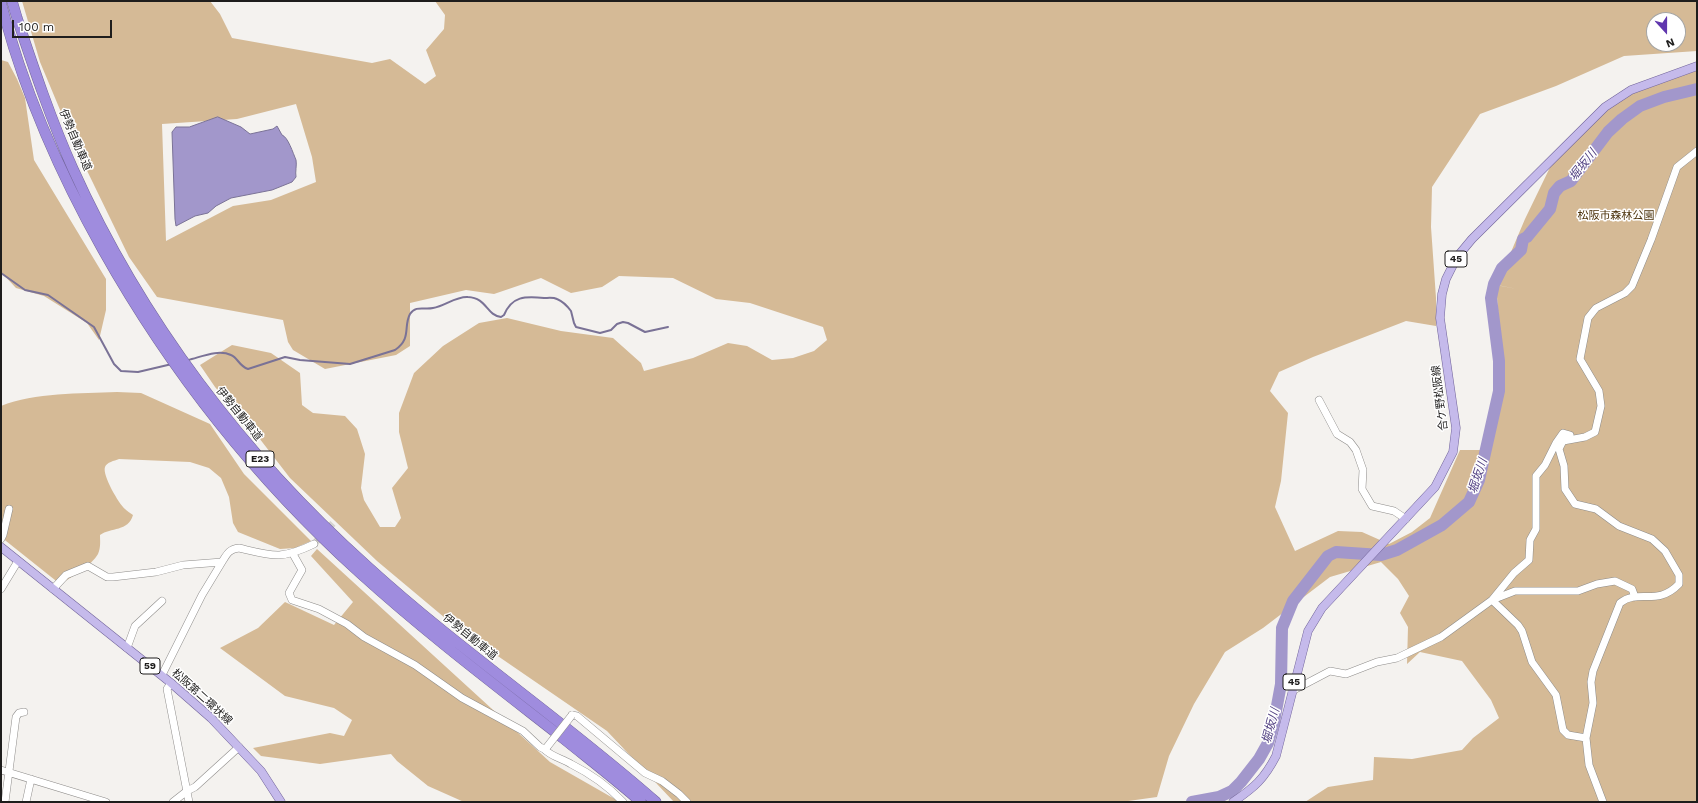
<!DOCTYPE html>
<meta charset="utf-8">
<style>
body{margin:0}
#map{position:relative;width:1698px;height:803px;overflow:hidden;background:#f4f2ef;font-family:"Work Sans",sans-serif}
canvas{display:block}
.frame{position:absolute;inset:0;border:2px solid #1e1d1c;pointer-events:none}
.north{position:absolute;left:1646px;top:12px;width:40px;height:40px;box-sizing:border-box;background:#fff;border:1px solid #a5a5a4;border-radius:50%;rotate:159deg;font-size:11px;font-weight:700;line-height:16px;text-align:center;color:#1e1d1c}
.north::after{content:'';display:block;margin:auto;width:14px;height:18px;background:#6037ae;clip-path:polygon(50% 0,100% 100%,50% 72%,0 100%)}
.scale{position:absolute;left:12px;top:20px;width:100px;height:18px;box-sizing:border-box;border:2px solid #1e1d1c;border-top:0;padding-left:5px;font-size:12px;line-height:14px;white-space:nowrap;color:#1e1d1c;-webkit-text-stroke:3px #fff;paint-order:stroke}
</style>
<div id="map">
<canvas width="1698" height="803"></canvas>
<div class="frame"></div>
<div class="north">N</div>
<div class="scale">100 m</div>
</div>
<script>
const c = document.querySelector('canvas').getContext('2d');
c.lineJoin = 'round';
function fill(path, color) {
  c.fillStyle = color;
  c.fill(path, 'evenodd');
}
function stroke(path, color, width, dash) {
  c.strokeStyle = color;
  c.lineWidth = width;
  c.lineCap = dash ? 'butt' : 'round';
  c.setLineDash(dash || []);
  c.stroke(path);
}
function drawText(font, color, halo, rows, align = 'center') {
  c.font = font + ' "Work Sans","Noto Sans JP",sans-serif';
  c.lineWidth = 3;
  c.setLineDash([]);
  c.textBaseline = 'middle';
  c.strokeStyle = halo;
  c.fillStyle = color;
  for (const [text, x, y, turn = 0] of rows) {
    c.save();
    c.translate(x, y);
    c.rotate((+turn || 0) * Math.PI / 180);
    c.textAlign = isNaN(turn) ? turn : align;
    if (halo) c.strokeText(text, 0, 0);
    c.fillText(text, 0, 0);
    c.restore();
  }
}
fill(new Path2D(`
 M22,1h188l10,13 12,24 140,25 18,-4 35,25 11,-8 -10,-26 18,-21 1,-14 -10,-14h1262v50l-73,5 -68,30 -76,28 -48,73 -1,40 5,71v28l-30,-5 -93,36 -34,15 -9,19 18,22 -7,68 -6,26 20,44 43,-20 24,1 27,12 23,-12 18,-14 30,-68h30l14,-64 -8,-101 21,4 -20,-4 28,-66 30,-62 50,-50 26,-17 66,-23v735h-392l23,-15 45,-7 1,-23 38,2 50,-9 11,-12 26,-20 -8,-18 -29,-39 -42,-9 -13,12 1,-37 -8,-14 9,-17 -11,-17 -17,-17 -51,15 -67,51 -38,24 -31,52 -25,52 -12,41 -36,5h-447l-67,-71 -150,-103 -80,-67 -87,-83 -34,-44 -41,-47 -15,-22 32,-20 39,8 29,20 2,32 11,8 32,3 12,13 8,25 -4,34 3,12 16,27h15l6,-9 -9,-30 16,-20 -9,-36v-19l15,-40 29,-27 36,-23 28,-5 54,13 52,7 28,25 3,8 49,-13 35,-15 19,3 25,14 21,-2 21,-7 13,-11 -4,-13 -73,-24 -34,-4 -43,-21 -54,-2 -17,11 -31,6 -30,-15 -47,16 -28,-4 -56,13v43l-14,9 -71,14 -32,-19 -5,-8 -5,-22 -126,-23 -28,-40 -53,-109 -36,-86zM1654,20h24v24h-24zM296,104l16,53 4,25 -45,18 -38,6 -67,35 -4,-117 75,-5z
 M1,60l7,2 9,17 8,19 9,62 72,119v31l-7,30 -12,-17 -43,-27 -28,-8 -15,-16z
 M117,392l24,1 69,31 34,50 67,67 -16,7 -15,1 -42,-17 -5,-9 -4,-26 -8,-19 -12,-10 -19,-6 -71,-3c-5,2 -12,3 -14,8 -3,8 14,37 20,42 2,2 5,4 8,6 -5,17 -22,12 -33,20 0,6 1,12 -2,19 -6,11 -27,24 -38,30l-59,-47v-131c34,-14 79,-12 116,-14z
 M317,549l233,213 70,40h-156l-36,-16 -31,-25 -6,-7 -71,10 -59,-8 -8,-8 77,-15 14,3 8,-16 -18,-12 -49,-12 -65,-48 38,-20 27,-26 49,23 19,-23 -42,-46z`), '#d5ba96');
const water = new Path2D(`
 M218,117l23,10 9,7 23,-5 4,-3 5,9c6,2 11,18 14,25 1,5 -1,12 0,17l-4,5 -20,8 -41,8 -15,8 -8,7 -13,3 -19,10 -1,-7 -3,-87 4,-5h13z`);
fill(water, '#a297cb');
stroke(water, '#7a7296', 1);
stroke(new Path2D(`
 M444,1h2
 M1,273l24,17 23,5 46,32 20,37 7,7 17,1 34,-8
 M188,360c13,-3 30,-11 43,-5 7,3 8,11 17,14l37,-12 15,3 50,4 45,-14c17,-12 8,-23 15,-36 6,-9 14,-4 23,-6 12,-2 23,-12 35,-11 19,1 18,18 33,20l3,-2c8,-19 21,-19 40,-17 4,0 9,-1 13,1 5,2 11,8 14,12l3,12 2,4 24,6 11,-3 6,-6 6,-2 5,1 17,9 23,-5`), '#7a7296', 2);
stroke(new Path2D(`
 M1192,802l27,-5 13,-6 9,-9 18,-23 9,-16 6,-21 7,-38 1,-56 11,-27 35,-45 8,-4 45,3 16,-5 45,-25 27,-23 10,-22 20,-89v-30l-8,-63 3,-14 8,-16 19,-18 2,-11 4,-2 23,-28 4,-16 6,-7 11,-5 37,-49 14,-13 18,-13 24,-9 33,-8`), '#a297cb', 12);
stroke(new Path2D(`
 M314,544l21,-23`), '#d4d2cf', 7, [7, 3.5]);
const minor = new Path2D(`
 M1319,400l18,34 13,8 6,8 7,20 -1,19 10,17 22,5 12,8
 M1,539l2,-4 6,-26
 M293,554l9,16 -13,23 3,7 27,9 28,15 17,13 51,28 47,33 61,33 17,16 4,2 3,-2
 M1,589l17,-28
 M53,589l13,-14 22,-9 19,11h6l43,-5 27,-7 39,-3c5,-8 7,-13 17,-14 34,8 42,12 75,-4
 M127,648l8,-22 27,-25
 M162,675l40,-80 20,-33
 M171,683l-4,6 22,113
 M1292,691l38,-20 16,3 31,-12 20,-4 44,-21 51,-37 22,-27 15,-13 1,-20 6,-11v-53l9,-11 11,-22 7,-10 7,2 -7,6
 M572,715l5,1 68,57 17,8 17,13 8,8
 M1586,738l-18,-3 -5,-5 -7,-35 -24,-33 -10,-31 -4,-6 -26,-25 23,-9h63l19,-7 18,-3 17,8 3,8
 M544,749c8,8 17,9 27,15 18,9 38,23 52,38
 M1,770l105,32
 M5,802l11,-85 3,-4 5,-1
 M26,802l5,-23
 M173,802l14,-11 8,-4 44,-40
 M1603,802l-14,-37 -3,-27 7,-35 -2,-21 2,-11 27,-68c19,-15 37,4 59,-19v-9l-14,-24 -13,-12 -33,-13 -23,-17 -21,-5 -10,-15 -1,-23 -5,-17 4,-8 22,-4 10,-5 6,-26 -2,-15 -19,-32 8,-41 8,-10 29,-15 7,-7 19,-46 26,-73 20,-16`);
const major = new Path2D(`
 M1,547l170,136 40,35 50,53 20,31
 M1233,802c22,-15 31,-23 43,-46l32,-125 14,-23 113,-121 18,-35 3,-24 -16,-110 2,-24 4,-15 11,-22 15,-18 133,-132 26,-17 66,-24`);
const highway = new Path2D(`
 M12,1l5,17c17,51 34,102 56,151 68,151 170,286 294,397 92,84 196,154 289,236
 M1,3c22,86 58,169 102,247 69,123 152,228 257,323 65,59 135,112 204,166 26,21 52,41 77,63`);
stroke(minor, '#8e8c8a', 8);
stroke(major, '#72659a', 9);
stroke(highway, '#72659a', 11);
stroke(minor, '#fff', 7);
stroke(major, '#c5baeb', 8);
stroke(highway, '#9f8cde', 10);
const minorBridge = new Path2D(`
 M547,747l25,-32`);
stroke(minorBridge, '#8e8c8a', 8, []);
stroke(minorBridge, '#fff', 7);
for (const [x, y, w] of [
 [1456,259,22],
 [260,459,28],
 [150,666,20],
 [1294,682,22]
]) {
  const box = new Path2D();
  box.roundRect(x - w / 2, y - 8, w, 16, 3);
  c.fillStyle = '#fff';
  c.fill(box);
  stroke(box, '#1e1d1c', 1);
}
drawText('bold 10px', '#1e1d1c', null, [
 ["45",1456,259],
 ["E23",260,459],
 ["59",150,666],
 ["45",1294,682]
]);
drawText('11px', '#1e1d1c', '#fff', [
 ["伊勢自動車道",75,140,67],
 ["合ケ野松阪線",1440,398,-97],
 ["伊勢自動車道",239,414,51],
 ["伊勢自動車道",470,637,39],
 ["松阪第二環状線",202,697,42]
]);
drawText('11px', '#4b320b', '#fff', [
 ["松阪市森林公園",1616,216]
]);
drawText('italic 12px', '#534283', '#fff', [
 ["堀坂川",1583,165,-51],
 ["堀坂川",1478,476,-72],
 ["堀坂川",1271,726,-75]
]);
</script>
